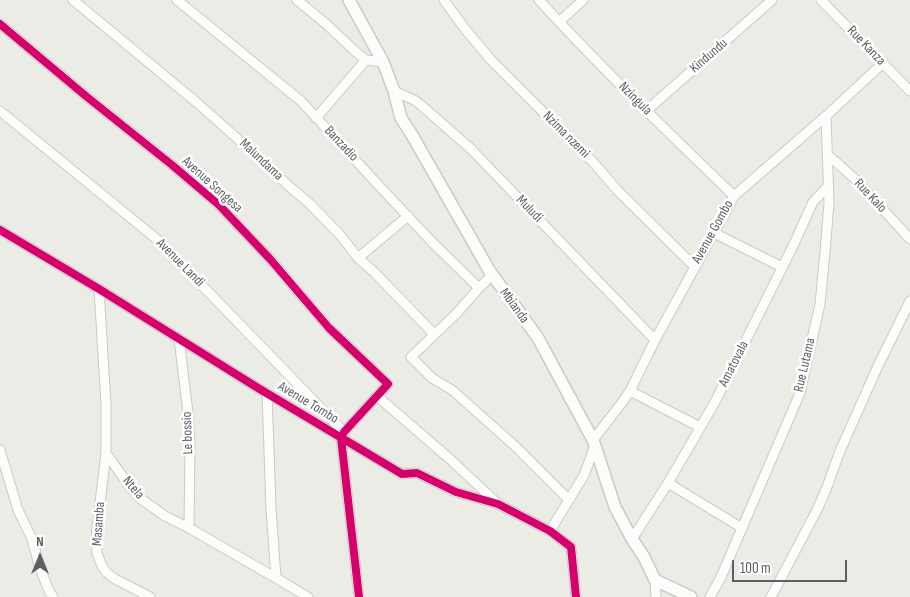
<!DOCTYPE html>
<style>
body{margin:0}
#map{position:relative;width:910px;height:597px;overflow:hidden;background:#ecece7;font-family:"Sofia Sans Condensed",sans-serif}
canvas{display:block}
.north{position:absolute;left:15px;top:532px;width:50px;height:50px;-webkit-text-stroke:4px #fff;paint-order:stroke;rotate:0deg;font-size:14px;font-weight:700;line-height:20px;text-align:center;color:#5d5f64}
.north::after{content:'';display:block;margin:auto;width:18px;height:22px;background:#5d5f64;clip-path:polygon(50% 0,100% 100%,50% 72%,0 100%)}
.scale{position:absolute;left:732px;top:560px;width:115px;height:22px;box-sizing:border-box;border:2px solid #5d5f64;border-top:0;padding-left:6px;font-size:15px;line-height:18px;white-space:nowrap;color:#5d5f64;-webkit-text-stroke:4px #fff;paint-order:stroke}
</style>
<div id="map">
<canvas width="910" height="597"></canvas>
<div class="north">N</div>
<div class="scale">100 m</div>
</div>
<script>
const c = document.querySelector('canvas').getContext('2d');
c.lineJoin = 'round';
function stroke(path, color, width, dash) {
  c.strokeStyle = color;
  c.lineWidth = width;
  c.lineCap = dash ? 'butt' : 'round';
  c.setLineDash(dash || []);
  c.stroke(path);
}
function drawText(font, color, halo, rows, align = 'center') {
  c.font = font + ' "Sofia Sans Condensed",sans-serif';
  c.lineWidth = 5;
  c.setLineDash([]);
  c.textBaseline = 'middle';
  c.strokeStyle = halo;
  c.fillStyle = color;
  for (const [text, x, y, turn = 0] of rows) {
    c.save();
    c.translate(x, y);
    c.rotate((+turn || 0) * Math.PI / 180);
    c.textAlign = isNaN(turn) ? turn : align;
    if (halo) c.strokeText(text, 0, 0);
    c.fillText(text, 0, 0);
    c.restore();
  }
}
const minor = new Path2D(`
 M73,0l122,101 53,47 43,40 19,16 31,32 17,22 16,14 60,62
 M177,0l124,101 81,88 51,54 46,45 13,-13
 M297,0l28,23 31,29 10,8 17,2
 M444,0l21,29 26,31 102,102 25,29 76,75
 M539,0c62,68 129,132 195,196
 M821,0l89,91
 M559,22l24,-22
 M0,24l87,73 85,68 47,40 51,54 59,69 59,56 -44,48 -3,6 18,159
 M394,91l20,9 8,6 49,43 184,191
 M0,111l159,130 185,191
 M646,111l126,-111
 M316,118l50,-58
 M827,154l28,25 55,60
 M0,230l99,59 159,99 144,86 15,-1 39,19 42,12 52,27 21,16 5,50
 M714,233l68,34
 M358,258l50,-42
 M479,288l-23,26 -45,43 21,21 20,12 63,56 54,54
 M99,289l7,115v49l21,30 14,16 24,17 24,12 87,50 32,19
 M179,339l9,74 2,31 -1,84
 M630,391l70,36
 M267,393l4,115 5,70
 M377,396l74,64 46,43
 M593,440l28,-36 9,-13 25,-51 79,-144 92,-80 57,-53
 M0,450l18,60 14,29 8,29 9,23 4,6
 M106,453l-10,83 1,17 5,13 4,6 9,7 35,18
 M668,483l74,45
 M550,531l34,-56 11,-29
 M632,539l36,-56 47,-81 78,-156 20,-44 15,-16
 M655,580l1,17
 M710,597l11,-20 79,-184 20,-89 5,-52 4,-49 -3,-87
 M771,597l47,-89 9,-21 13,-36 37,-83 33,-67`);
const tertiary = new Path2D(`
 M349,0l34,62 11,29 7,27 11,17 77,135 49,68 55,102 22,67 17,32 12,18 11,23 36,17`);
stroke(minor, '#c9c9c7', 11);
stroke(tertiary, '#c9c9c7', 14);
stroke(minor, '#fcfcfb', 9);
stroke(tertiary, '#fcfcfb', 11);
stroke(new Path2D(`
 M0,24l87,73 85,68 47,40 51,54 59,69 59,56 -44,48 -3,6 18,159
 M0,230l99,59 159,99 144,86 15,-1 39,19 42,12 52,27 21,16 5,50`), '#d6006c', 8);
drawText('14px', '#5d5f64', '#fff', [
 ["Rue Kanza",866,46,46],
 ["Kindundu",709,56,-41],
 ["Nzingula",635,99,45],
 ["Nzima nzemi",566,135,45],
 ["Banzadio",341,144,47],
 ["Malundama",261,160,43],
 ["Avenue Songesa",212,185,42],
 ["Rue Kalo",870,196,47],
 ["Muludi",529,209,46],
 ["Avenue Gombo",713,232,-61],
 ["Avenue Landi",180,263,45],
 ["Mbianda",514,306,54],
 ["Amatovala",734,364,-63],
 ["Rue Lutama",805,365,-77],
 ["Avenue Tombo",308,403,31],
 ["Le bossio",188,433,-92],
 ["Ntela",133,488,49],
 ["Masamba",99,524,-86]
]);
</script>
